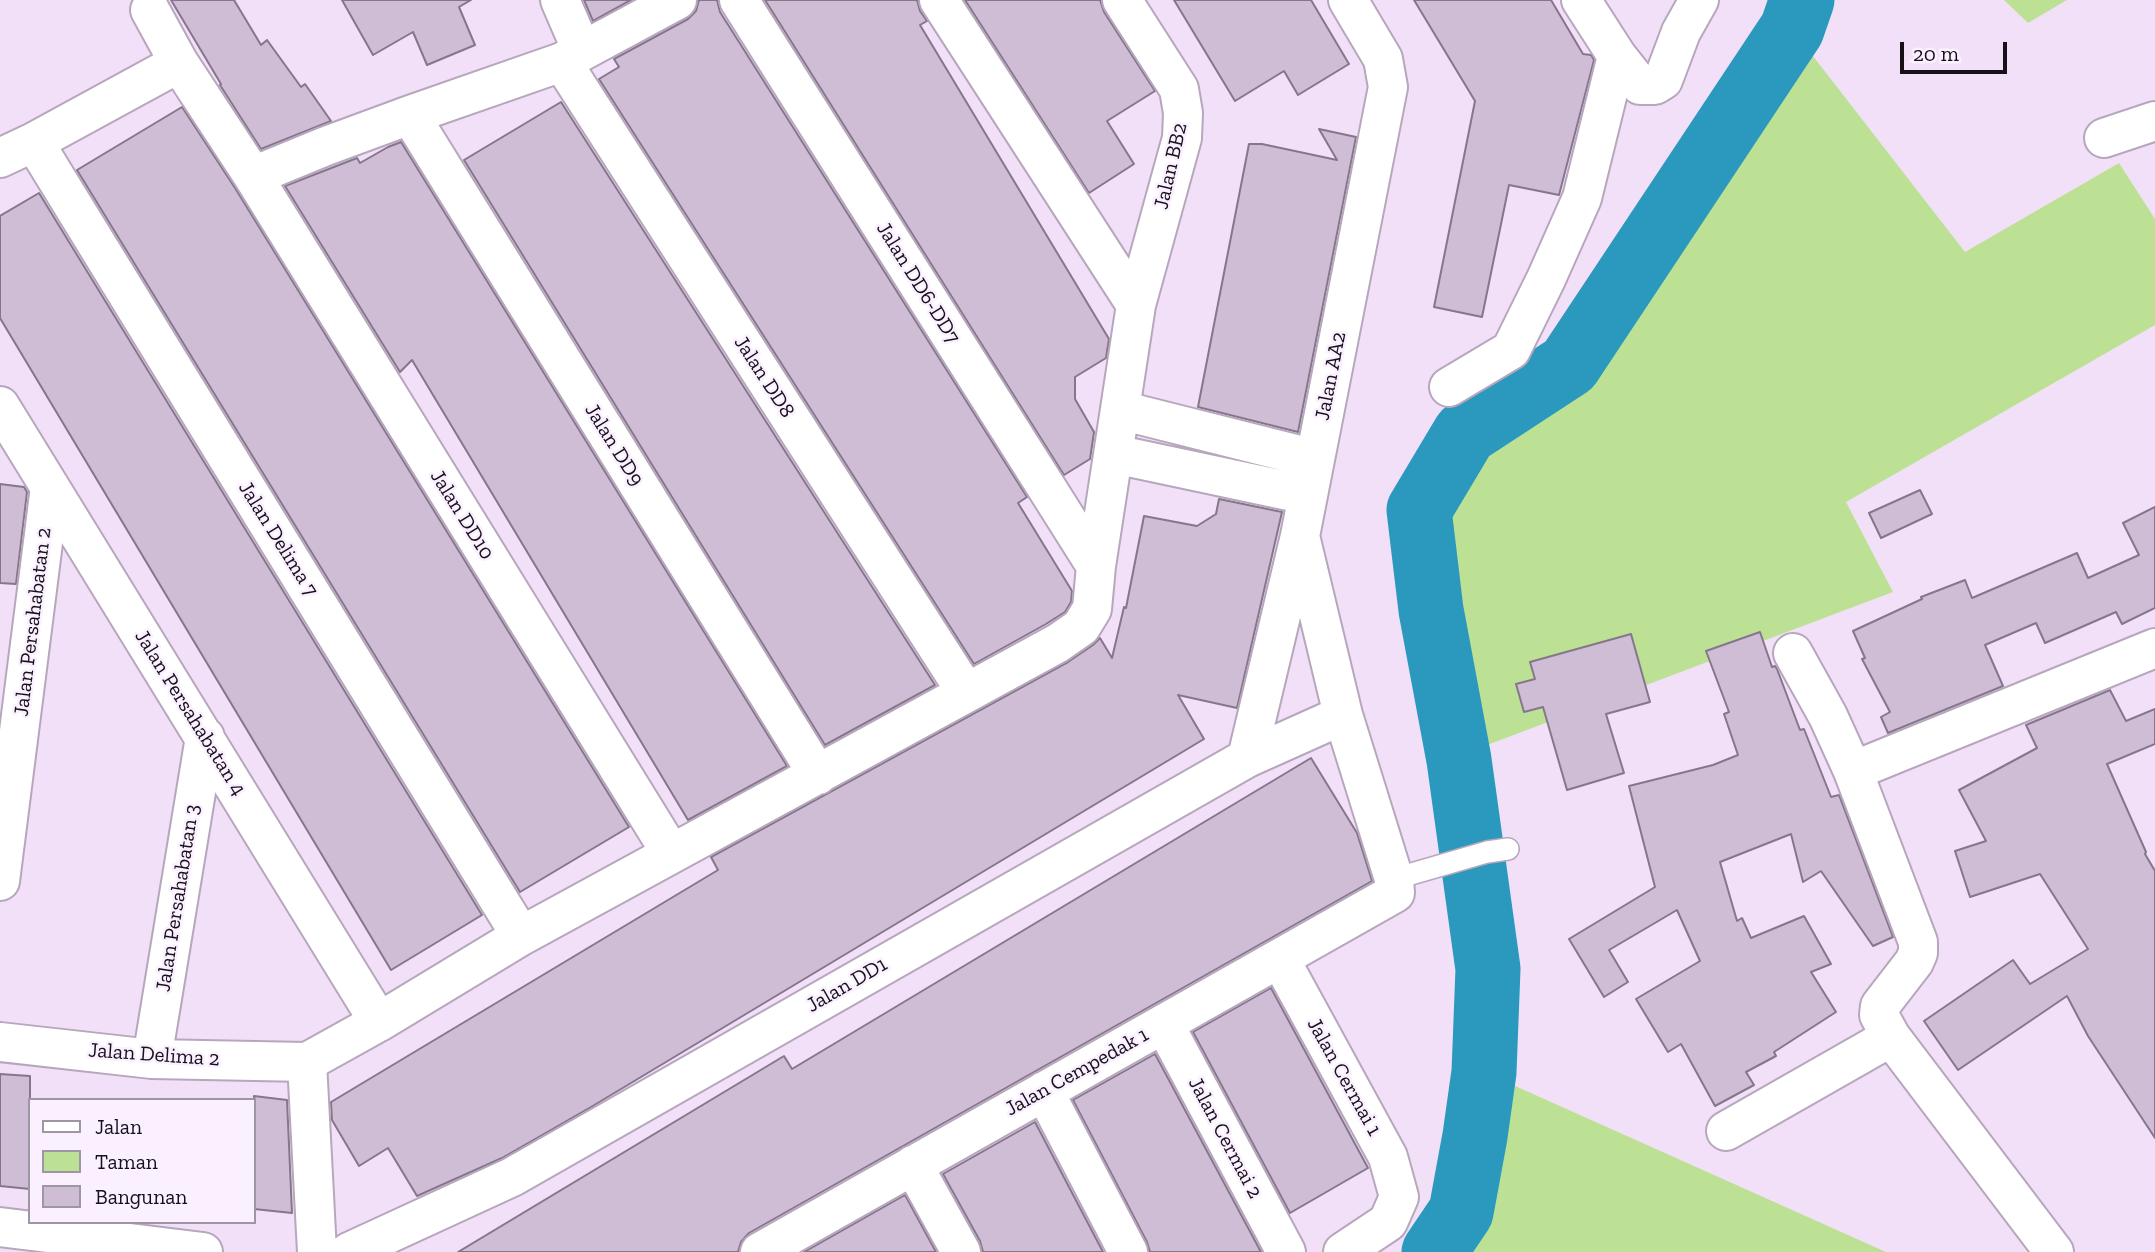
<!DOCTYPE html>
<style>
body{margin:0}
#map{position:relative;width:2155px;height:1252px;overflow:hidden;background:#f2e0f8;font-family:"Zilla Slab",serif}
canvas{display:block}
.legend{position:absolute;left:28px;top:1098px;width:228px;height:126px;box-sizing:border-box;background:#fbf0ff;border:2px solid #9f96a3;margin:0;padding:9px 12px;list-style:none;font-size:21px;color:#161018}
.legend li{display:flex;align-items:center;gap:14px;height:35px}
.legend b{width:35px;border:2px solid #9f96a3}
.scale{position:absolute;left:1900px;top:42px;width:107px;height:32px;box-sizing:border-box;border:4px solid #161018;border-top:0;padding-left:9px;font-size:21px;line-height:24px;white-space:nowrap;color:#161018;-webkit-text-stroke:5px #fbf0ff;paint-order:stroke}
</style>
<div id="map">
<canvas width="2155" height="1252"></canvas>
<ul class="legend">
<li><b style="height:9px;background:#fff"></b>Jalan</li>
<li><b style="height:19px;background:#bde194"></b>Taman</li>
<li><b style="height:19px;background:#cebdd4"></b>Bangunan</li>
</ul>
<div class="scale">20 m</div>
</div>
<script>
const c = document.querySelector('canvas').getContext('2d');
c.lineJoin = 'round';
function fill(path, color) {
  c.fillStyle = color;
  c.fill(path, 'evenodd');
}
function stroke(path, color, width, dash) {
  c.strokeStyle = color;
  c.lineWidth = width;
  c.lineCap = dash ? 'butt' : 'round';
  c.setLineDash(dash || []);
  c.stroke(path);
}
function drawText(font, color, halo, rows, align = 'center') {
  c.font = font + ' "Zilla Slab",serif';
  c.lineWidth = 5;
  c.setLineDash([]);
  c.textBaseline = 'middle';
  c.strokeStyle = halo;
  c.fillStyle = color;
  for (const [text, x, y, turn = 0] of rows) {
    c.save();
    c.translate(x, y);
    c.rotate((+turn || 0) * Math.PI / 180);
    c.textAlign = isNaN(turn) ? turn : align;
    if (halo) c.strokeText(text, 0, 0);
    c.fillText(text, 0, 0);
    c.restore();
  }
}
fill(new Path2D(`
 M2004,0h63l-39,23z
 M1792,29l173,223 154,-89 36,56v106l-309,177 47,90 -435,164 -39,-246 46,-77 104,-68z
 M1484,1072l402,180h-452l27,-40z`), '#bde194');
stroke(new Path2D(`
 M1434,1252l27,-40 14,-76 9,-64 4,-103 -29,-209 -28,-150 -12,-100 46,-77 104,-68 223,-336 10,-29`), '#2b99bd', 65);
const building = new Path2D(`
 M171,0h63l27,45 6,-5 34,47 4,-3 26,37 -70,28 -41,-64 1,-1z
 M342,0h129l-12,7 16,38 -48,20 -14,-33 -40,23z
 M584,0h47l-38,21z
 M699,0h18l3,12 307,485 -9,6 54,88 -1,11 -6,10 -19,12 -72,40 -375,-585 20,-12 -5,-8 74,-40 8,-8z
 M765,0h152l3,11 7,10 -7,4 189,314 -3,19 -31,19v22l19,33 -4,27 -26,16z
 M965,0h135l4,12 51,79 -48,30 27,43 -45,29z
 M1174,0h137l38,64 -51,31 -14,-24 -49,30z
 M1414,0h137l32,54 8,1 3,5 -35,135 -50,-10 -27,132 -48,-10 41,-206z
 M561,102l374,583 -110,60 -361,-585z
 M182,107l53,81 394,639 -109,65 -443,-722z
 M1319,129l37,8 -58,295 -100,-25 51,-263h13l75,16z
 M401,142l386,624 -99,54 -276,-460 -12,12 -115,-186 72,-28 3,5 28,-16z
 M39,193l443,722 -91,55 -391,-652v-102z
 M0,484l24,3 3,5 -11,92 -16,-1z
 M1920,490l12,24 -51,24 -12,-25z
 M1219,499l63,13 -45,196 -59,-13 26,44 -613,368 -89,51 -85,38 -29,-48 -29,18 -27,-46 -1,-18 387,-232 -7,-13 357,-195 25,-17 7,-7 12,20 12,-51 2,1 18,-92 53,10 19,-12z
 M2155,507v101l-33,16 -6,-12 -71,31 -9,-20 -51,22 18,41 -115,47 -7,-16 9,-5 -28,-53 3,-1 -12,-27 69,-32 -1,-2 44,-17 7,18 105,-45 11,25 51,-23 -16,-32z
 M1760,632l12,35 3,-1 2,3 23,61 4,-1 27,68 8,-2 54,142 -20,9 -52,-75 -18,11 -12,-48 -71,28 17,59 5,-3 9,20 53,-22 27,48 -20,8 25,40 -62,40 2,4 -30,16 8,13 -39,21 -34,-62 -13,8 -32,-53 64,-38 -23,-51 -68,40 19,32 -24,15 -35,-58 86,-52 -26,-101 84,-21 25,-10 -14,-41 5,-2 -23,-61z
 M1631,634l19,68 -44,12 18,59 -57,17 -24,-83 -19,5 -8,-28 19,-5 -5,-17z
 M2110,690l16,31 29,-12v35l-48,20 39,88 -1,2 10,17v267l-67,-102 -21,-40 -109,74 -34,-49 89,-61 17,24 58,-35 -48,-75 -70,23 -15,-46 31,-10 -27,-51 78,-42 -11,-23z
 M1311,758l46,75 15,48 -623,352 -8,9 -3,10h-280l326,-196 8,13z
 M1271,988l97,180 -78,45 -97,-181z
 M1155,1054l106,198h-111l-3,-10 -74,-142z
 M0,1074l30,2v113l-30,-3z
 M254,1096l33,4 5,113 -38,-4z
 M1035,1122l68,130h-120l-3,-11 -37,-67z
 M905,1195l31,57h-132z`);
fill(building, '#cebdd4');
stroke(building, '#86768c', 2);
const service = new Path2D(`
 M1394,879l93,-27 21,-3`);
const minor = new Path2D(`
 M560,0l22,51
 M739,0l357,566
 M939,0l197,305
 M1581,0l36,56 23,29h15l8,-5 18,-48 18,-32
 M150,10l29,53 74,113 418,677
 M562,62l404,630
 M410,115l408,660
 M2104,138l51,-17
 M34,142l487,794
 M0,158l34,-16 145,-79
 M253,176l73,-30 84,-31 152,-53 115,-62
 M1449,387l62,-37 35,-71 36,-81 35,-142
 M0,406l379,616
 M1120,410l195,49
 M1114,454l193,41
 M1793,653l35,63 25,55 65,171v11l-4,9 -34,44 -1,9 12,22 163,215
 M1247,758l53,-222 88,-449 -5,-28 -35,-59
 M1853,771l302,-123
 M0,881l50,-394
 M1280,959l108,198 11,40 -11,25 -45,30
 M1164,1024l122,228
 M0,1042l152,17 155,3
 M152,1059l53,-322
 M1044,1091l84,161
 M1726,1131l165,-94
 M913,1165l48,87
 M0,1227l203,25
 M317,1252l-10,-190 72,-40 142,-86 537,-293 23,-16 11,-18 4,-43 40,-261 46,-167 1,-25 -4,-24 -57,-89
 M349,1252l163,-75 735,-419 96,-43
 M760,1252l635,-359 -1,-14 -51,-164 -43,-179`);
stroke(service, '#b7a7bd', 24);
stroke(minor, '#b7a7bd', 42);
stroke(service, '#fff', 21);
stroke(minor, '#fff', 38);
drawText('21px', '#161018', '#fbf0ff', [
 ["Jalan BB2",1171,166,-77],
 ["Jalan DD6-DD7",918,283,58],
 ["Jalan AA2",1331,376,-79],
 ["Jalan DD8",764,377,57],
 ["Jalan DD9",614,445,58],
 ["Jalan DD10",462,515,58],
 ["Jalan Delima 7",278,539,58],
 ["Jalan Persahabatan 2",33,622,-83],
 ["Jalan Persahabatan 4",190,713,58],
 ["Jalan Persahabatan 3",178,898,-81],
 ["Jalan DD1",847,985,-30],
 ["Jalan Delima 2",154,1055,4],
 ["Jalan Cempedak 1",1077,1072,-29],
 ["Jalan Cermai 1",1344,1077,61],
 ["Jalan Cermai 2",1225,1138,62]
]);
</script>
